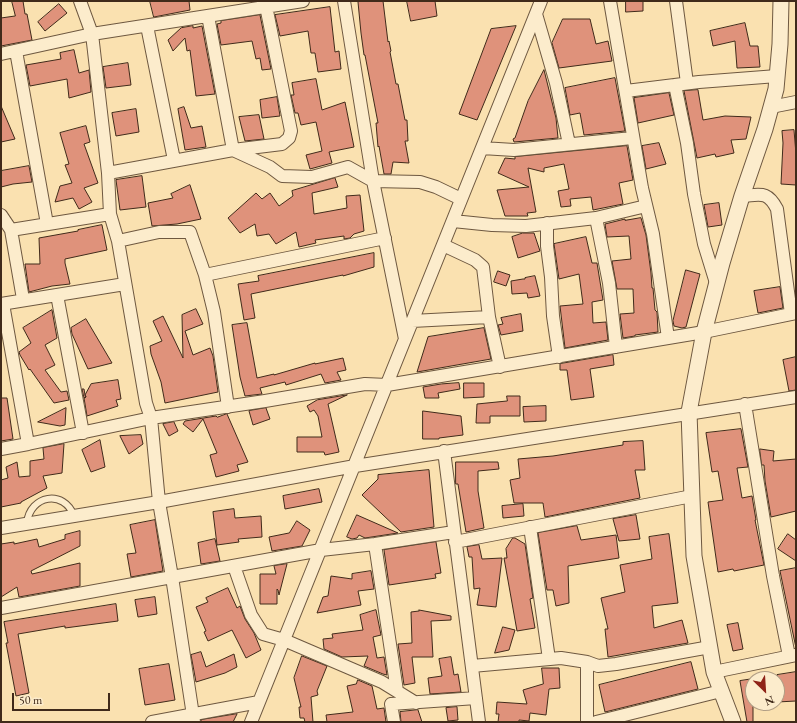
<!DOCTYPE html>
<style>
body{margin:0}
#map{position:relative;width:797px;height:723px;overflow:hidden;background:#fae1b0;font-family:"EB Garamond",serif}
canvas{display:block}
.frame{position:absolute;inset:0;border:2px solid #402a1a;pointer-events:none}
.north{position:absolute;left:745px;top:671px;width:40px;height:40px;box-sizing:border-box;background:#fceccc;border:1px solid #b19e85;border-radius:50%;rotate:155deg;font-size:11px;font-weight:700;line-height:16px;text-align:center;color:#402a1a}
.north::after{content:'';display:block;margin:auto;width:14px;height:18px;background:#8f2418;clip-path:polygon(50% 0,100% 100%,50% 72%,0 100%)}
.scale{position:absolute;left:12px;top:693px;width:98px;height:18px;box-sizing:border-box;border:2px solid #402a1a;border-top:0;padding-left:5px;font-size:12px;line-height:14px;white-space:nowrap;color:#402a1a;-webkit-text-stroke:3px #fceccc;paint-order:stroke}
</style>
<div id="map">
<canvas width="797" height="723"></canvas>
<div class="frame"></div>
<div class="north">N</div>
<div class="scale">50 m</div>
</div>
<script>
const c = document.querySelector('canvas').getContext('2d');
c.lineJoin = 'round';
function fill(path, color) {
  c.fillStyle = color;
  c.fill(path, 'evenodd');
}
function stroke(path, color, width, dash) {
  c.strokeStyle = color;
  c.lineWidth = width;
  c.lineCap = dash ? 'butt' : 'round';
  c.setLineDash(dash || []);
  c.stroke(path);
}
const building = new Path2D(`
 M12,1h11l2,13h2l5,26 -31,6v-28l14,-2z
 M150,1h39l1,9 -36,7z
 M369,1h14l5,41 1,-1 2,10 -1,1 6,32h2l7,36h2l1,21h-3l4,22 -16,-1 -2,12h-7l-5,-28 -1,1 -2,-24h2l-13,-68h-1l-3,-22 -3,-31z
 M407,1h28l2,15 -26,5z
 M626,1h17v10l-17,1z
 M59,4l8,9 -22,18 -7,-9z
 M330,7l5,45 4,-1 2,18 -23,3 -3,-19h-4l-3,-22 -28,5 -5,-21z
 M260,15l11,54 -9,1 -2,-12 -4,1 -4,-18 -31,4 -4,-21 4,-1v-2z
 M563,19h27l6,25 12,-3 4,20 -53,7 -7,-25z
 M745,23l5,23h8l2,21 -23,1 -2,-27 -22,5 -3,-15z
 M193,26v2l9,-2 13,68 -19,2 -6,-46 -3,1 -2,-13 -12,13 -5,-11 13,-12z
 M516,26l-39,94 -18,-6 32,-85z
 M74,50l5,23 10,-3 2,22 -22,6 -2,-19 -37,7 -4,-21 35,-6 -1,-6z
 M128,63l3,22 -25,3 -3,-21z
 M544,70l12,48 2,20 -44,4 -1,-3 2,-1 13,-37z
 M615,78l10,53 -41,4 -4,-22 -10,2 -5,-27z
 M316,79l6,31 23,-8 9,45 -25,5 3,11 -22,6 -4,-14 16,-4 -6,-29 -15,3 -3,-12h-3l-4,-18h3l-2,-12z
 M698,90l5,30 22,-4 26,1 -5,22 -15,1 3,13 -18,4 -1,-3 -18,4 -13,-67z
 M669,93l5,22 -36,8 -4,-25z
 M277,97l3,19 -18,2 -2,-18z
 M1,106l14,33 -14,3z
 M184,107l7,21 11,-2 4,21 -21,3 -7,-41z
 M136,109l3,23 -23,4 -4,-23z
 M259,115l5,24 -19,2 -6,-24z
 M86,126l4,16 -6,2 14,39 -14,5 8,14 -13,7 -6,-11 -18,4 5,-16 12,-3 -7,-18 4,-1 -9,-31z
 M794,130l2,24v31l-15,-1 2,-41 -1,-12z
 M659,143l7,21 -20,5 -4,-23z
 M627,146l6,34 -14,3 4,21 -30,6 -2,-13 -21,2 1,7 -10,1 -3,-16 11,-2 -5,-25 -20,4v4l-16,-4 8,44 -9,1 1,3h-23l-8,-26 32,-3 -31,-14 7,-15 10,1v-2z
 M29,166l3,16 -19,2 -12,3v-16z
 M142,176l4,31 -26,3 -4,-30z
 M335,178l3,9 -26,6 2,21 33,-6 -1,-12 14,-1 4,36 -10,3 -4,4 -6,1v-3l-29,4 1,3 -17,4 -3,-15 -20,12 -7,-10 -12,2 -2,-12 -15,9 -12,-15 28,-25 6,6 8,-6 9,13 14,-10 -1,-5z
 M190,185l11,34 -24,5 -25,2 -4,-23 25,-5 -2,-4z
 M719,203l3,22 -14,2 -4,-22z
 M641,218l5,17 5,38 1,15h1l2,22 2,2 1,20 -23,3v1l-12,2 -3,-24 14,-1 -1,-24h-16l-5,-28 19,-2 -2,-23 -22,1 -2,-13 20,-5v1z
 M102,225l5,25 -42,9v4l5,21 -18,2 -23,6 -4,-28h15l-1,-26 39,-7v-1z
 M523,233h11l6,18 -22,7 -6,-21z
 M586,237l6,26h5l6,37 -11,2 1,21 13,-1 2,18 -43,8 -5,-42 23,-2 -4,-30 -20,5 -5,-35z
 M374,253v14l-31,9v-1l-92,19 4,24 -11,2 -6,-36 21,-3 -1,-5z
 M686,270l14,4 -14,53 -4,1 -8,-2 -1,-5z
 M498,271l12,4 -4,11 -12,-4z
 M535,276l5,20 -12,2 -1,-5 -15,1 -1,-13 12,-2h2v-1z
 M780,287l3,21 -25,5 -4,-22z
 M196,309l7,15 -18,7 8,24 17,-7 3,8 5,36 -53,11 -4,-21 -10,-28 -1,-8 12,-5 -9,-20 10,-5 20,42 -1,-43z
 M52,310l5,28 -12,7 10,20 -10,5 16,22 6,-1 2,9 -15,3 -24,-34 -1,1 -9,-15 -1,-3 12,-9 -8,-15z
 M521,314l2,17 -22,4 -3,-10 5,-1 -2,-6z
 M86,319l26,44 -24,6 -16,-35 -1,-6z
 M247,323l10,55 17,-4v1l41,-12v1l28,-6 3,12 -9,2 4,8 -16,3 -4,-9 -35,11 -1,-3 -25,6 2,6 -17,2 -5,-19 -8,-52z
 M484,328l7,31 -74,13 11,-35z
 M613,355l1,10 -24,4 4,28 -23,3 -4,-30h-7v-6z
 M796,357v33l-7,1 -6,-31z
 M118,380l3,19 -5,1 2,6 -31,10 -3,-18 2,-1 -1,-2 1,2 -2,1 -2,-9h2l1,6 6,-11z
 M459,383l1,6 -22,4 1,5h-14l-2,-11 18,-3z
 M464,383h20v14l-20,1z
 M347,395l-19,9 11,48 -14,3 -1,-3h-27v-15h25l-4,-21 -4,-6 -4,2 -3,-6 10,-6z
 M507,396h13v20h-30v7h-14l1,-19 30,-3z
 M1,398h6l6,41 -12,2z
 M546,406v15l-22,1 -1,-15z
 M66,408l-1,17 -5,1 -22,-4z
 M266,408l4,11 -17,6 -4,-14z
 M423,411l38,5 2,19 -24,3v1h-16z
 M227,414l21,48 -11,3 2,6 -23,6 -6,-22 7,-2 -14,-34 -10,13 -10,-8 2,-3 31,-5 1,1z
 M174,422l4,9 -9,5 -6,-12z
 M741,429l7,38 -11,1 5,30 10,-2 4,24h-1l9,45 -30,6 -1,-2 -15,3 -10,-70 15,-2 -5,-29 -6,1 -6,-39z
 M141,435l2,9 -14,10 -9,-18z
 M100,440l5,27 -14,5 -9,-22z
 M643,441l2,29h-10l5,28 -95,19 -2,-14h-29l-4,-23 10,-2 -2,-19 35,-3 70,-11v-3z
 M64,444l-2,29 -19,3 4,12 -26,14v1l-20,4v-27l7,-2 -2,-11 11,-5 2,15 11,-1v-15l14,-2 -1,-11z
 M760,449l14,2 -1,10 23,-2v52l-25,6 -6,-36 -1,-16h-2z
 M456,462h42l1,7 -21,2v20l6,37 -18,4 -8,-48h-2z
 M429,470l5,57 -33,5 -39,-37 16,-16v-4z
 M319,489l3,13 -37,7 -2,-13z
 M523,504l1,12 -21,2 -1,-12z
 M234,509l1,9 26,-2 1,21 -24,2 1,3 -22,3 -4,-33z
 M357,515l41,18 -33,5 -6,-3 -2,3 -5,1 -5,-2z
 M636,515l4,24 -21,2 -6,-22z
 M155,520l8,51 -32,6 -4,-23 9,-1 -6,-28z
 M297,521l13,9 -8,16 -30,5 -3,-14 20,-4z
 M577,526l4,14 35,-5 3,23 -51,8 1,37 -13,3 -3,-16h-6l-9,-57z
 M80,531v15l-49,25 1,3 48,-11v23l-61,11 -2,-10 -16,10v-53l13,-2v2l23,-5 2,8 26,-8v-4z
 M669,534l9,69 -26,3 2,22 28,-8 6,23 -80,14 -3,-28h3l-7,-31 24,-6 -5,-27 32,-6 -3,-22z
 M788,534l8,6v21l-18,-12z
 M513,538h2l10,6 8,54 -3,1 5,29 -18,3 -13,-73h3l-1,-9z
 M215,539l5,22 -19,3 -3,-21z
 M436,542l5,31 -6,1 1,4 -47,7 -5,-35z
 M479,545l3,14 20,-1 -6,49 -19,-2 3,-17 -6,1 -2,-32h-3l-2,-10z
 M287,564l-8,31 -1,-5 -1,-1v15h-17v-30h16l-2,-8z
 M796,568v80l-16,-77z
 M371,571l3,18 -16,2 3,14 -44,8 6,-16 5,-1 3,-20 21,3v-5z
 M228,588l9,20 3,-2 5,13 9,14 7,17 -15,8 -14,-28 -24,11 -4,-9 2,-1 -10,-24 12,-5 -2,-4z
 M155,597l2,17 -19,3 -3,-17z
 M116,604l2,17 -53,7v-2l-47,8 11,59 -13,3 -10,-53h2l-4,-21z
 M376,610l5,25 -8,2 4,21 7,-1 3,18 -4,-1 -19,-8 4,-10 -26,1 -18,-8 -1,-10 10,-1 -1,-4 31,-4 -3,-15z
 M419,610l32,6v4l-20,1 2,36h-21l3,26 -11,2 -6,-41 14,-1 -1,-31 8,-1z
 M738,623l5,26 -10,2 -6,-26z
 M503,627l12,3 -6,20 -14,3z
 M201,652l5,15 28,-13 3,13 -12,6 -29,9 -5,-27z
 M302,656l25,10 -10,25 1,4 -7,2 2,25h-8l-1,-4h-4l-1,-11h2l-7,-29z
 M451,657l3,18 4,-1 3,18 -31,2 -2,-16 14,-2 -3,-17z
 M691,662l7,27 -93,23 -6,-27z
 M169,664l6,36 -30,5 -6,-36z
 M542,668h17l1,20 -11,1 -3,26 -16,-2 -1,8 -10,-1v2h-21l1,-8h-3l1,-12 30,2 -4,-14 20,-6z
 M796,672v29l-19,1v-27z
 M753,679v43h-6l-7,-41z
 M358,680l14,6 5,23 7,-1 2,14h-59l-1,-7 27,-3 -6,-26 9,-2z
 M457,707l1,13 -10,1 -2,-13z
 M418,710l4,12h-21l-1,-10z
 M237,714l-4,8h-32v-2z`);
fill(building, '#df927b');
stroke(building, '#402a1a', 1);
const service = new Path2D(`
 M27,523c3,-28 37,-34 47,-7`);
const minor = new Path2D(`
 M344,1l29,180 32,158
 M610,1l32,187 11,46 15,104
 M676,1l11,82
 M536,14l20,69 13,61
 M208,16l25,134 37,17 12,9 30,1 36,-10 25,14 47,1 16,5 25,12
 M147,26l27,134
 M16,51l31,173
 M1,54l91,-20 211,-33
 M675,85l12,58 7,51 10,50 12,39
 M626,91l73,-9 78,-6
 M771,107l25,-5
 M482,148l32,2 118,-12
 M108,173l125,-23 49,-6 7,-6 2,-7 -25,-125
 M742,196c18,-1 25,-6 35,13l14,105
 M1,215l10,15 99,-16
 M453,221l39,4 34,1 70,-8
 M547,223v23l4,31 2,39 6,41
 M11,230l12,69
 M118,241l41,-9h31l15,43 9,37 14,95
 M443,245l32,15 8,7 6,50 11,50
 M205,275l180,-37
 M57,295l26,138
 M1,304l124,-20
 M3,304l25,140 123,-26 -5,-15 -28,-162 -8,-27 -2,-41 -16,-139 -12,-33
 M412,321l77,-4
 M616,347l-7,-64 -13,-65 50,-12
 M745,404l28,172 16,80
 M1,449l27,-5
 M444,451l35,271
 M530,527l19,132
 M1,528l158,-26 196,-36 441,-69
 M455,542l237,-46
 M375,544l22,147
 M234,566l17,49 12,19 21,6 98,42 34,21
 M1,608l320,-58 54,-6 79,-12
 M587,662l11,4 18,-2 94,-17
 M472,666l89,-8 26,4v60
 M714,672l82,-17
 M152,722l107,-20
 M194,722l-22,-145 -13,-75 -8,-84 114,-17 100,-17 22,1 317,-53 92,-19
 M251,722l290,-721
 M394,722l-3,-18 85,-6
 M596,722l125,-31`);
const tertiary = new Path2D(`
 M733,722l-19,-50 -20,-116 -5,-144 15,-80 18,-69 20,-67 23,-67 11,-40 4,-45 1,-43`);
stroke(service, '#6e5840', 8);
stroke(minor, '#6e5840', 14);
stroke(tertiary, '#6e5840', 17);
stroke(service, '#fceccc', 6);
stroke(minor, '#fceccc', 12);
stroke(tertiary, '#fceccc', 15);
</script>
